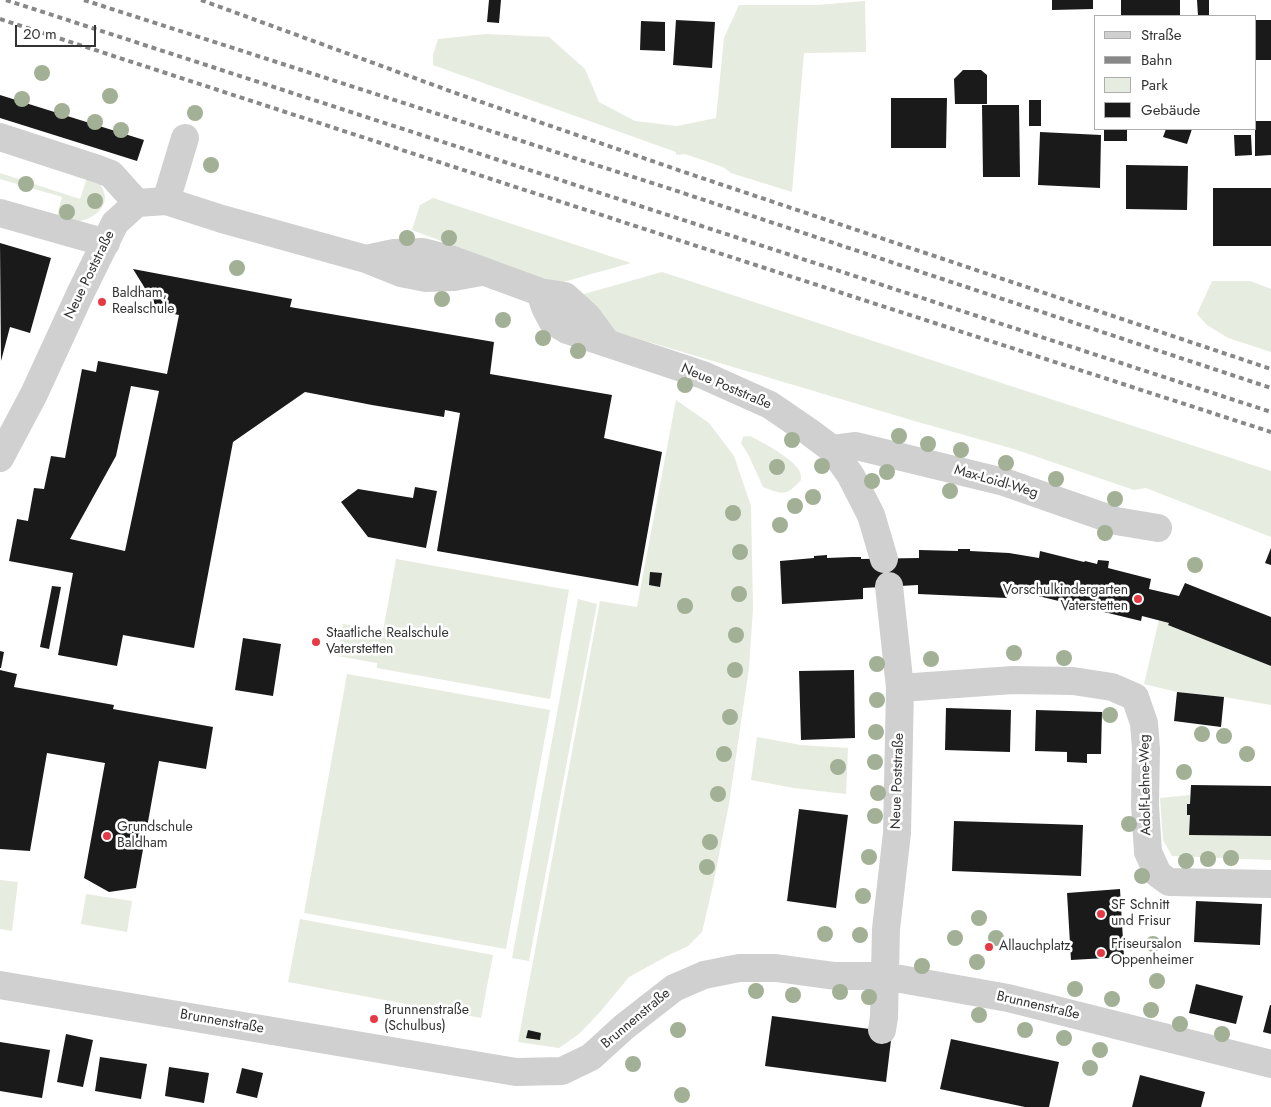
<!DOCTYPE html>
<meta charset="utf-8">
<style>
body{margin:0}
#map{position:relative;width:1271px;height:1107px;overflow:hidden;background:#fff;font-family:Jost,sans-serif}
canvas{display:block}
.legend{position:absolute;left:1094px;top:15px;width:162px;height:115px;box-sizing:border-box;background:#fff;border:1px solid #adadad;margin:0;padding:6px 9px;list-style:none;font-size:15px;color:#333}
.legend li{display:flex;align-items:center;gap:10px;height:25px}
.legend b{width:25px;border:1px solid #adadad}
.scale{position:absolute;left:15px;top:25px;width:81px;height:22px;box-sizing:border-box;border:2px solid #333;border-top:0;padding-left:6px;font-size:15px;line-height:18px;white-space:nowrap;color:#333;-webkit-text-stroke:4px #fff;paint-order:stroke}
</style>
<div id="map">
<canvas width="1271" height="1107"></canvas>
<ul class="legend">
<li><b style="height:6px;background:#d0d0d0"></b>Straße</li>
<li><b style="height:6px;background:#888"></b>Bahn</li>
<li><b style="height:14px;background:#e6ecdf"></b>Park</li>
<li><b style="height:14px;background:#1a1a1a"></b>Gebäude</li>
</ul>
<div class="scale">20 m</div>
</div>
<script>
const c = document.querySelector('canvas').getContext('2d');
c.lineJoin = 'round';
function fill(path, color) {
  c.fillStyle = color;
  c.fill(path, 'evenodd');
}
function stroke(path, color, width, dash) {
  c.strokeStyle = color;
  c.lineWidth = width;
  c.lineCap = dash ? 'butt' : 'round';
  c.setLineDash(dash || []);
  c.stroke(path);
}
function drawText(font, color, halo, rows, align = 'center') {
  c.font = font + ' Jost,sans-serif';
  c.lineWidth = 5;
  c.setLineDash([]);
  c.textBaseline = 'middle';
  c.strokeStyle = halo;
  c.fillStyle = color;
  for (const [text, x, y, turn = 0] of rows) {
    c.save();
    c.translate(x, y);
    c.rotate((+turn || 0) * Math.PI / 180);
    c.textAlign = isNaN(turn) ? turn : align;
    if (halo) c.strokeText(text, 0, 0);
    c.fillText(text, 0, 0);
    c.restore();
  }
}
fill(new Path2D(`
 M865,1l1,51 -62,1 -12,139 -61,-19 -8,-6 -38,-13 -9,1v-3l-243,-87v-10l5,-16 48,-5 63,3 36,32 14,33 36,19 42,5 39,-8 8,-80 15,-33h78z
 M0,173l80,26 7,-21c3,1 8,2 11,4 3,3 5,7 6,10 4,13 -6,22 -17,27 -10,4 -21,2 -31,0l6,-22 -62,-18z
 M433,198l198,65 -68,19 -22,-4 -129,-48 8,-25z
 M662,272l609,199v66l-125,-49 -12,2 -120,-41 -96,-27 -306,-91 -27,-25 -1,-12z
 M1212,281h38l21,8v63l-43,-14 -21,-13 -10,-11z
 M676,400l33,23 25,33 17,50 2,102 -4,60 -20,136 -16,81 -11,47 -14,14 -19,9 -40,22 -29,35 -21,22 -20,14 -41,-6 82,-441 37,6z
 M750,436c14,7 44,23 50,36 1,3 1,6 1,8 -15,17 -19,14 -38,7l-14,-31 -8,-13 2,-6z
 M396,559l173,31 -19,109 -173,-31v-5l-40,-7 6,-32 40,7z
 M578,599l19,5 -68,357 -17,-3z
 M1159,620l10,3 102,43v39l-47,-8 -47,-5 -33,-8z
 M347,674l203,36 -44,239 -202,-36z
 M757,737l44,8 47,3 -2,46 -52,-6 -43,-8z
 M1190,795v9l-3,1v10h3v20l81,1v24l-99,-4 -9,-16 -3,-42z
 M0,880l18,2 -6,49 -12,-2z
 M86,894l46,7 -5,31 -46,-8z
 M300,919l193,36 -12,63 -193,-36z`), '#e6ecdf');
fill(new Path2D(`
 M489,0h12l-2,23 -12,-1z
 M1052,0h41v9l-41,1z
 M1121,0h59v16h-59z
 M1197,0h12v16h-11z
 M676,20l39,2 -3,46 -39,-3z
 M1255,20h16v40h-16z
 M641,21l24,1v29l-25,-1z
 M963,70h18l6,5v29h-32l-1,-25z
 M0,95l144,45 -7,21 -137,-43z
 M891,98h56l-1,50h-55z
 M1029,100h12v26h-12z
 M982,105h37l1,72h-37z
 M1255,121h16v34l-16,1z
 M1104,129h23v12h-23z
 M1166,129h26l-5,15 -24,-7z
 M1040,132l61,3 -1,53 -62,-3z
 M1234,135h17l1,20 -17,1z
 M1126,165l62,1 -1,44 -61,-1z
 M1213,188h58v58h-58z
 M0,243l51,15 -21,75 -20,-6 -9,34z
 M133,269l159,30 -2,8 204,35 -4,32 122,21 -8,43 58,14 -24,134 -201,-35 23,-138 -15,-3 -1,7 -72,-12 -67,-13 -72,50 -39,206 -71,-13 -6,31 -59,-11 15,-82 -64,-12 8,-42 11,2 6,-33 10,1 7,-33 14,2 17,-89 14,3 2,-11 69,13 12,-59 -20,-4zM131,386l28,5 -34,160 -55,-12 46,-83z
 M415,487l22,4 -11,57 -58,-11 -27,-35 17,-13 55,9z
 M1271,548v17l-6,-2z
 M958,549h12v2l39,2 30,5 1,-7 44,11 1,-1 12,3 1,-4 11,1 -1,7 43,11 -2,10 30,7 6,-13 86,34v49l-103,-41 1,-2 -27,-7 -1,5 -111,-27 1,-6 -24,-4v14l-89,-4v-9l-55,3v11l-81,5 -2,-43 34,-3v-2l13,-1v3l25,-1h9v2l58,-1v-8l39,1z
 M650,572l12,1 -2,14 -11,-2z
 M52,586l9,1 -12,62 -9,-2z
 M243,638l38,6 -8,52 -38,-6z
 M0,651l4,1 -3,16h-1z
 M0,670l17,4 -3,13 100,18 -1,4 100,18 -7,42 -47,-8 -23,127 -27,4 -25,-14 21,-115 -58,-10 -17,98 -30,-2z
 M854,670l1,68 -54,2 -2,-69z
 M1177,692l47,5 -3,30 -47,-6z
 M946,708l65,2 -1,42 -65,-2z
 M1036,710l66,2 -1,42h-14v9l-20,-1v-10l-32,-1z
 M1191,785l80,1v50l-82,-1 1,-20h-3v-11h3z
 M799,809l49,6 -12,93 -49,-7z
 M954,821l129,4 -2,51 -129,-5z
 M1120,889l4,68 -53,3 -4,-67z
 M1196,901l66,3 -2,41 -66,-3z
 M1196,984l47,12 -7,28 -47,-11z
 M1270,1005h1v29l-8,-2z
 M772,1016l120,16 -6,50 -121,-16z
 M528,1030l13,3 -1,7 -14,-2z
 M66,1034l27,6 -10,47 -26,-5z
 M951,1039l108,23 -10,45h-24l-85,-18z
 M0,1042l50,8 -8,48 -42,-7z
 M100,1057l47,7 -6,35 -46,-8z
 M169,1067l40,6 -5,30 -39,-7z
 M242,1068l21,5 -6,25 -21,-5z
 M1140,1075l65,17 -4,15h-69z`), '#1a1a1a');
stroke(new Path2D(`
 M0,137l98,32 13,5 26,29
 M166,201l19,-63
 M0,213l106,30
 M366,259l28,-6 29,-1 27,7 90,33 25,4 22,20 20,27
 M540,292l5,15 7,14 15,9 136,45 67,30 38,26 24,18 19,27 20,39 13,44
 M832,449l24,-3 148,36 112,39 42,7
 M0,458l34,-64 46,-100 35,-71 22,-20 29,-2 56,18 144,40 35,14 25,5 28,-1 27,-5
 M900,688l113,-8 60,1 39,6 23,10 9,26 2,26 -1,56 3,47 10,22 11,8 102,2
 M0,985l516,87 46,-1 29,-14 33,-30 50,-39 30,-13 35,-7h37l59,8h49l124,22 263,66
 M882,1030l2,-13 2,-88 11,-96 3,-145 -11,-102`), '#d0d0d0', 28);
stroke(new Path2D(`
 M6,0l665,216 600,196
 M84,0l596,192 591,196
 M201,0l260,95 223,77 587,197
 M0,19l666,217 605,196`), '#888', 4, [5, 4]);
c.fillStyle = '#a2b095';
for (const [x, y] of [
 [42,73],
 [110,96],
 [22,99],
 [62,111],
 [195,113],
 [95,122],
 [121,130],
 [211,165],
 [26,184],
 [95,201],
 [67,212],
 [407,238],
 [449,238],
 [237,268],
 [442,299],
 [503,320],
 [543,338],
 [578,351],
 [685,385],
 [899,436],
 [792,440],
 [928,444],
 [961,450],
 [1006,463],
 [822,466],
 [777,467],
 [887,472],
 [1056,479],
 [872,481],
 [950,491],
 [813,497],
 [1115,499],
 [795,506],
 [733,513],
 [780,525],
 [1105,533],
 [740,552],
 [1195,565],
 [739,594],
 [685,606],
 [736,635],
 [1014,653],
 [1064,658],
 [931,659],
 [877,664],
 [735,670],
 [877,700],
 [1110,715],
 [730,717],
 [876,732],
 [1202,734],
 [1224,736],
 [724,754],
 [1247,754],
 [875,762],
 [838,767],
 [1184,772],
 [878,793],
 [718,794],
 [875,816],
 [1129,824],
 [710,842],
 [869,857],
 [1231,858],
 [1208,859],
 [1186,861],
 [707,867],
 [1142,876],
 [863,896],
 [979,918],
 [825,934],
 [860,935],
 [955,938],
 [996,938],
 [1153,944],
 [977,962],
 [922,966],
 [1157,981],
 [1075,989],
 [756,991],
 [840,992],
 [793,995],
 [869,997],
 [1112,999],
 [1151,1010],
 [979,1015],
 [1180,1024],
 [678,1030],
 [1025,1030],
 [1222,1034],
 [1064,1038],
 [1100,1050],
 [633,1064],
 [1090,1068],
 [682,1095]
]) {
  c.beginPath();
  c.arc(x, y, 8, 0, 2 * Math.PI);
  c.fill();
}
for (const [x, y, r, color] of [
 [102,302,5,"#e63946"],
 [1138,599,5,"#e63946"],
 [316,642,5,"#e63946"],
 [107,836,5,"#e63946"],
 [1101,914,5,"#e63946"],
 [989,947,5,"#e63946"],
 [1101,953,5,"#e63946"],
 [374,1019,5,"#e63946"]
]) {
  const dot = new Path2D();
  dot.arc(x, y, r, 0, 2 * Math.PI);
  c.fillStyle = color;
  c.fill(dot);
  stroke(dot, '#fff', 2);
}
drawText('14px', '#333', '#fff', [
 ["Neue Poststraße",90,275,-64],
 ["Neue Poststraße",726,387,23],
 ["Max-Loidl-Weg",996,482,16],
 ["Neue Poststraße",898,781,-88],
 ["Adolf-Lehne-Weg",1146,785,-91],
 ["Brunnenstraße",1038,1006,13],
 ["Brunnenstraße",636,1019,-40],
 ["Brunnenstraße",222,1022,10]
]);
drawText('14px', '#333', '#fff', [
 ["Baldham,",112,294],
 ["Realschule",112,310],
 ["Vorschulkindergarten",1128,591,"right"],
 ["Vaterstetten",1128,607,"right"],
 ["Staatliche Realschule",326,634],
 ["Vaterstetten",326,650],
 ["Grundschule",117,828],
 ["Baldham",117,844],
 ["SF Schnitt",1111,906],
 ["und Frisur",1111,922],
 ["Friseursalon",1111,945],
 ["Oppenheimer",1111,961],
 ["Allauchplatz",999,947],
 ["Brunnenstraße",384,1011],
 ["(Schulbus)",384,1027]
], 'left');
</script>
